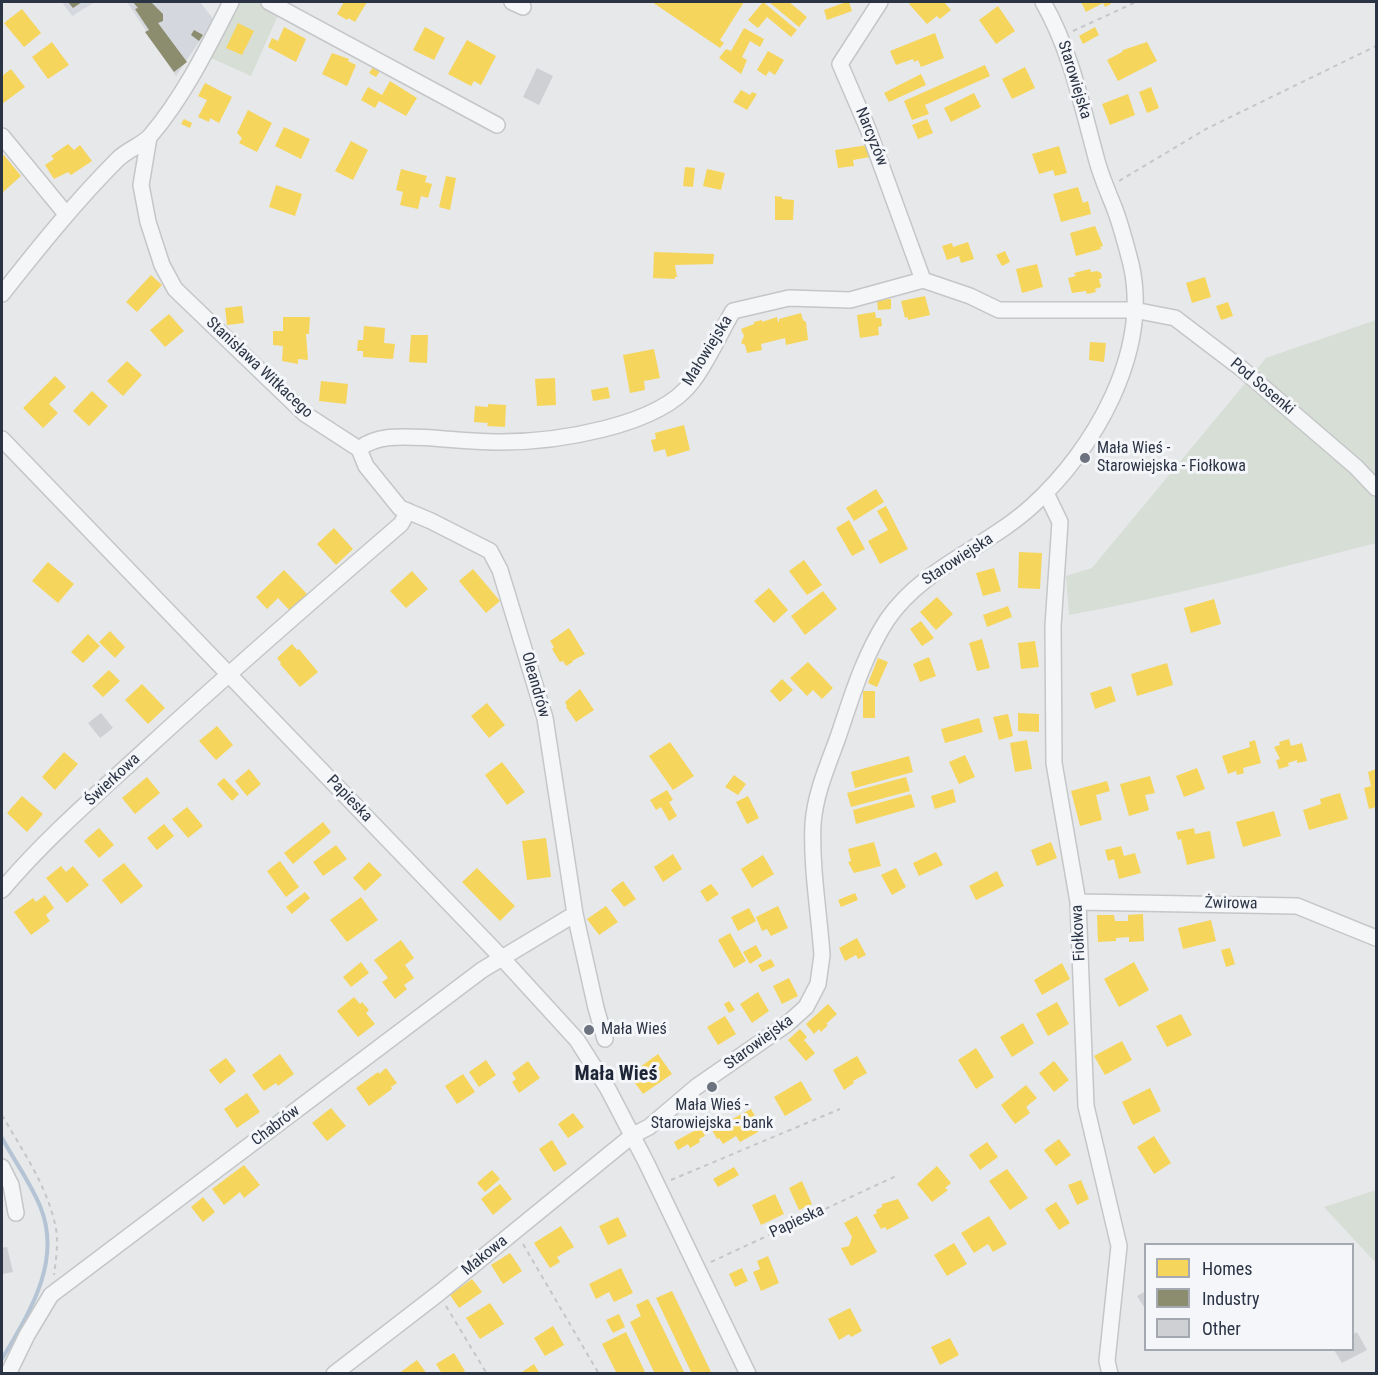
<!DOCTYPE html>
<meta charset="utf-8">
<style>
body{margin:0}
#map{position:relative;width:1378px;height:1375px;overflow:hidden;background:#e6e8ea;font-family:"Roboto Condensed",sans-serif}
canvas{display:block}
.frame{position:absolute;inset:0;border:3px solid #2b3445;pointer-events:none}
.legend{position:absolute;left:1144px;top:1243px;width:210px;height:108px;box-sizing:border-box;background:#f4f6f9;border:2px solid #a4a8b1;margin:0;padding:8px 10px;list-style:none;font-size:18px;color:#2b3445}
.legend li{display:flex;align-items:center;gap:12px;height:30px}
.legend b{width:30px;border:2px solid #a4a8b1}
</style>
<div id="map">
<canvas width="1378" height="1375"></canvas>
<div class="frame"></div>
<ul class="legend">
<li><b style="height:16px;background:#f6d55c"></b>Homes</li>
<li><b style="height:16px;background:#8c8c6e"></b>Industry</li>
<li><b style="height:16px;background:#ced0d3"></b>Other</li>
</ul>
</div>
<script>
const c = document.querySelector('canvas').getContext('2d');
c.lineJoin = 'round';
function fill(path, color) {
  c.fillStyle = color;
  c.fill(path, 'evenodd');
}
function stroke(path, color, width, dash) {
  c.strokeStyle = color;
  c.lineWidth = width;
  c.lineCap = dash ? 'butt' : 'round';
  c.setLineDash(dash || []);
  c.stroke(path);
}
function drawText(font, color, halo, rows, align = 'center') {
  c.font = font + ' "Roboto Condensed",sans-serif';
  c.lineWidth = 6;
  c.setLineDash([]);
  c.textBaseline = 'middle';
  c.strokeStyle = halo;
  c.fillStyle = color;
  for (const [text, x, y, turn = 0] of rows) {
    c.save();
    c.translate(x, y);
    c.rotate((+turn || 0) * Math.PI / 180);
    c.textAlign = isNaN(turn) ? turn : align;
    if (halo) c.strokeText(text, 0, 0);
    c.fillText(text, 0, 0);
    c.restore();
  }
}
fill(new Path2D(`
 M62,2h33l-23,14z
 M127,2h73l14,18 -38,56z`), '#d4d7dd');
fill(new Path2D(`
 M236,2h23l20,11 -28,63 -40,-18z
 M1376,320v223c-101,26 -203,53 -307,72l-3,-39 26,-8 174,-210z
 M1376,1190v73l-52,-56z`), '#d6ded6');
fill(new Path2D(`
 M344,2h23l-12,20 -7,-4 -1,2 -10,-6z
 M652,2h92l-24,38 4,3 -4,5z
 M763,2l34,28 -6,7 -24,-20 -9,11 -10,-8z
 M769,2h20l18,15 -8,10z
 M846,2h3l3,9 -25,9 -3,-10z
 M912,2h32l7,8 -11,9 -3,-3 -10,8 -18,-20z
 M1081,2h29l1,2 -6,3 -2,-4 -17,9z
 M998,6l17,25 -19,13 -17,-24z
 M22,9l19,24 -17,14 -20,-24z
 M238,23l16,8 -12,24 -16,-7z
 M284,27l22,12 -10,23 -28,-15 4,-9 6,3z
 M425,27l20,11 -11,22 -21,-10z
 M1095,27l4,8 -16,9 -4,-8z
 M744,28l20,11 -4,8 -10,-6 -8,16 5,3 -6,14 -22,-16 7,-9 5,2z
 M935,33l9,25 -23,9 -3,-7 -4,2 -1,-3 -17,6 -6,-14z
 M467,40l29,16 -15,29 -7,-4 -3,5 -23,-12z
 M52,42l17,23 -21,14 -16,-22z
 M1147,42l10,19 -39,20 -11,-21 15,-8 1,-2z
 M768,51l16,9 -9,15 -6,-4 -3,5 -9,-6z
 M332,53l17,6 -1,2 8,4 -9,21 -25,-12z
 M985,65l5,11 -65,29 4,9 -17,6 -8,-19z
 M373,67l7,4 -4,6 -7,-4z
 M1025,67l10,21 -23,11 -10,-20z
 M11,69l14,18 -23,17v-28z
 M921,74l5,11 -37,17 -5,-9z
 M390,81l27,17 -11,18 -27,-15 -4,7 -14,-8 7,-13 14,8z
 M205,83l27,14 -13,26 -9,-5 -1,4 -11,-5 9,-17 -9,-4z
 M1151,87l8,21 -12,5 -8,-21z
 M741,90l9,5 2,-3 5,2 -10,16 -14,-8z
 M974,93l7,14 -30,15 -7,-14z
 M1128,94l7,21 -25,10 -8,-21z
 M248,110l24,13 -15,29 -18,-9 3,-5 -5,-5z
 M184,119l8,4 -2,5 -9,-4z
 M927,119l6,14 -15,6 -6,-14z
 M284,127l26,12 -9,20 -26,-13z
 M351,141l17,9 -15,30 -18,-9z
 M68,144l6,6 6,-5 12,16 -21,14 -3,-3 -14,7 -9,-14 9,-6 -3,-3z
 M868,145l2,12 -17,3 1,6 -16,2 -3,-18z
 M1059,146l8,27 -12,3 -2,-6 -14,4 -7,-20z
 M4,155l17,21 -19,17v-36z
 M685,167l10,1 -2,19 -10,-1z
 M401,169l26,7 -2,6 7,2 -4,14 -7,-2 -3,13 -18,-4 3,-13 -7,-2z
 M707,169l18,4 -4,17 -18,-4z
 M446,176l10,2 -6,32 -11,-3z
 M276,185l26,9 -7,22 -26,-9z
 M1078,187l5,16 5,-2 3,13 -30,8 -8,-28z
 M775,196l7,1v2l12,1 -1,20h-18z
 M1095,226l8,20 -3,1 1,2 -25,7 -6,-23z
 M968,242l6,17 -13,4 -2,-7 -12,4 -5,-14 10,-3 1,4z
 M1005,251l5,11 -8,4 -6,-11z
 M654,252l60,2 -1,10 -38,1 2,12h-2v2l-22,-1z
 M1037,264l6,23 -21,6 -6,-24z
 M1090,269l1,3 6,-1 4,2 1,5 -3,1 2,8 -6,2 1,3 -9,2 -1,-3 -14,2 -4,-15 8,-2 -2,-3z
 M151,275l11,10 -25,27 -11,-10z
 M1205,277l6,20 -19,6 -6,-20z
 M925,296l5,19 -22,5v-3l-3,1 -4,-17z
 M891,299v10l-13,1 -1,-10z
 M1228,302l5,14 -12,4 -5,-14z
 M242,306l2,17 -17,2 -2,-17z
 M875,312l1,6h5l1,8 -4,1 1,8 -19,3 -3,-23z
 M801,313l2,7 3,2 2,18 -22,5 -1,-7 -24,6 1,6 -15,3 -2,-8 -4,-2 3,-7 -3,-7 13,-5v-2l8,-2v2l15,-5 1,5h1v-3z
 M169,314l15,17 -19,16 -15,-17z
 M283,317h27l-1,17h-3l2,26 -10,-1v5l-16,-3 1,-15 -10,-1v-14h10z
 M364,326l21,2 -1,15 11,1 -2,15 -30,-2v-6h-6l1,-11h5z
 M411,335h17l-1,28 -18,-1z
 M1090,342l16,1 -2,19 -15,-2z
 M654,349l6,29 -16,3 1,9 -15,3 -7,-38z
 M127,361l15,14 -19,21 -16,-15z
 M55,376l11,11 -17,17 9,9 -15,15 -20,-20z
 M555,378l1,27 -19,1 -2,-27z
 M321,381l27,3 -2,20 -27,-3z
 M608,387l2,11 -17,3 -2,-11z
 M92,391l16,15 -19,20 -16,-15z
 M488,404l18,1 -1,22 -18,-1 1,-3 -14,-1 1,-16 13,1z
 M684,425l6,25 -23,7 -2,-8 -11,3 -3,-12 5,-1 -1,-6z
 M876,489l8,13 -30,19 -8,-13z
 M886,506l22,43 -28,15 -12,-23 20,-11 -11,-19z
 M849,520l16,29 -13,7 -16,-28z
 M334,528l19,21 -17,16 -19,-21z
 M1019,552l23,1 -2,36 -22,-1z
 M804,560l18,25 -15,10 -18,-24z
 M48,562l26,22 -16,19 -26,-22z
 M994,568l7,23 -18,5 -7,-23z
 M473,569l27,32 -14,12 -27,-32z
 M284,570l25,26 -18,16 -13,-14 -11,11 -11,-12z
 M412,571l16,18 -22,19 -16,-17z
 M769,588l19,22 -14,13 -20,-22z
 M823,591l14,18 -32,26 -14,-19z
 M937,597l16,17 -17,16 -16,-18z
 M1214,599l7,25 -30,9 -7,-25z
 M1008,606l4,11 -25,10 -4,-12z
 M921,621l13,17 -12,8 -12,-17z
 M569,628l16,26 -13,7 1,1 -7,4 -3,-5 -3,1 -8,-13 2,-2 -4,-6z
 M110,631l15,16 -10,11 -16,-16z
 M88,634l12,12 -17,17 -12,-11z
 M982,639l8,29 -13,3 -8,-28z
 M1035,641l4,26 -18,2 -3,-26z
 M292,644l5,6 2,-1 19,23 -18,15 -20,-23 1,-1 -4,-5z
 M929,657l7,19 -16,6 -7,-18z
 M878,658l10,4 -11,25 -9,-4z
 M808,662l25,26 -11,11 -9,-9 -6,6 -17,-18z
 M1167,663l6,22 -36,11 -6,-22z
 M109,670l11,11 -17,16 -11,-11z
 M782,679l11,11 -13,12 -10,-11z
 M142,684l23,24 -17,16 -23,-24z
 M1111,686l5,15 -21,8 -5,-16z
 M580,689l14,21 -18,12 -10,-15 1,-1 -2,-4z
 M863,691h12v27h-12z
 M487,703l18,22 -16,13 -18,-22z
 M1018,713l21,1v18l-21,-1z
 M1008,714l5,22 -14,4 -6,-23z
 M979,718l4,14 -38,11 -4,-14z
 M217,726l16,19 -17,15 -17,-19z
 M1289,739l2,7 11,-3 5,18 -10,2v-3l-9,3 1,3 -10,3 -3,-9 4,-1 -6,-12 6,-2 -1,-3z
 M1027,740l5,29 -17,3 -5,-29z
 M1255,740l6,23 -18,5 1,5 -7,2 -1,-4 -8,3 -6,-18 28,-9 -1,-5z
 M670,742l24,34 -21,14 -24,-34z
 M64,752l14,12 -23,26 -13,-13z
 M965,755l10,22 -16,7 -10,-22z
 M909,756l4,16 -58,16 -4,-16z
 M502,762l23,30 -18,13 -22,-30z
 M1197,768l8,21 -21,8 -8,-21z
 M249,769l12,15 -14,12 -12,-15z
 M1376,769v38l-7,2 -5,-21 7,-2 -3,-14z
 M734,775l12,9 -8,11 -13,-8z
 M1150,776l5,17 -10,2 4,15 -20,6 -9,-32z
 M147,777l13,16 -25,21 -13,-16z
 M906,777l4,14 -59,16 -4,-14z
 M224,778l15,16 -7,7 -15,-17z
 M1107,781l3,10 -14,4 6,25 -22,6 -9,-35z
 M953,789l3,13 -21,7 -4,-13z
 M667,790l6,10 -4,2 8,14 -8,5 -8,-14 -5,3 -6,-10z
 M1340,793l8,26 -39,11 -6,-20 18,-6 -1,-5z
 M911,794l4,13 -59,17 -3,-14z
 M22,796l21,18 -16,18 -20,-19z
 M748,796l11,22 -12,6 -11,-22z
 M187,807l16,19 -15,12 -16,-19z
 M1274,811l7,25 -38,11 -7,-25z
 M323,822l8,10 -38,32 -9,-11z
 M164,824l10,12 -17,14 -10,-12z
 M99,828l15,17 -15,13 -15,-17z
 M1194,828l1,6 15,-3 5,27 -28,7 -6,-26 -3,1 -2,-8z
 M546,838l5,39 -24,3 -5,-39z
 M874,842l7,24 -27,7 -6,-11 3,-1 -3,-12z
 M1051,842l6,16 -20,8 -6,-16z
 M336,845l11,14 -24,17 -10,-14z
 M1121,846l3,10 11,-3 6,20 -22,6 -5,-20 -6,2 -3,-11z
 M936,852l7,13 -24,11 -6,-13z
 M673,854l9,15 -19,13 -9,-15z
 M763,855l11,19 -22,14 -11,-19z
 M280,861l19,26 -13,10 -19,-26z
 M369,862l13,13 -17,16 -12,-13z
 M124,863l19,23 -22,18 -19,-24z
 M61,866l5,6 7,-6 16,19 -22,18 -21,-25z
 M477,868l38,38 -15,15 -38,-39z
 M896,868l10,19 -14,8 -11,-20z
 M997,871l7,15 -28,14 -7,-14z
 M623,881l13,18 -12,8 -13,-17z
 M711,884l8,10 -12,8 -7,-11z
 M305,892l5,6 -18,16 -6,-7z
 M855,893l3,7 -17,7 -3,-7z
 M45,895l9,13 -8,7 4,6 -19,14 -17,-23 19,-14 3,4z
 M361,897l17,23 -31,22 -17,-22z
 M606,906l12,16 -19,13 -12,-16z
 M778,906l10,22 -17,8 -4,-7 -5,2 -6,-14z
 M749,908l7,13 -18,10 -7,-14z
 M1143,914l1,27 -15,1v-5l-13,1v3l-18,1 -1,-27h17l1,6h13v-6z
 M1211,920l5,21 -33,8 -5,-21z
 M730,933l16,28 -12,7 -16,-28z
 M857,938l9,17 -8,4 -2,-4 -11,6 -6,-13z
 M401,940l13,18 -9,7 9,13 -10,7 3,4 -12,10 -13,-17 6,-4 -14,-18z
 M756,945l6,11 -12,8 -7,-12z
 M1230,948l5,16 -9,3 -5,-17z
 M771,959l4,7 -13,6 -4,-7z
 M361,962l8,11 -18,14 -8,-10z
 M1134,962l15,28 -30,17 -15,-28z
 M1062,963l8,16 -28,16 -8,-15z
 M789,978l9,18 -16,8 -9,-18z
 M758,992l11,19 -17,12 -12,-19z
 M354,997l6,7 2,-2 7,8 -3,3 9,11 -17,13 -21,-26z
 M729,1001l6,9 -6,3 -5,-9z
 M1057,1002l12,22 -21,12 -12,-22z
 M828,1004l9,10 -11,10 2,1 -7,7 -2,-3 -5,5 -8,-10z
 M1181,1014l11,21 -25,12 -11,-21z
 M725,1016l11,18 -18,11 -11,-18z
 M1023,1023l11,20 -22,14 -12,-20z
 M800,1029l7,8 -3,3 11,13 -9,8 -18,-21z
 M1122,1041l10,19 -27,15 -11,-19z
 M976,1048l18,29 -18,12 -18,-29z
 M280,1054l14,20 -16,12 -2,-3 -12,8 -12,-16z
 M658,1054l14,20 -29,20 -14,-19z
 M857,1056l10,17 -14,8 1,2 -10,7 -11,-20z
 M226,1058l10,13 -16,13 -11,-14z
 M486,1060l10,15 -17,12 -10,-15z
 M528,1061l12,17 -21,15 -7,-11 4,-3 -4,-6z
 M1054,1061l15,19 -15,12 -15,-19z
 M386,1068l11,15 -6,4 1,2 -23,17 -13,-18 22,-16 1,2z
 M463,1074l12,18 -18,12 -12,-18z
 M801,1081l11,19 -27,16 -11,-19z
 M1026,1085l11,13 -11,9 4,6 -15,11 -14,-19z
 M1150,1088l11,23 -28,14 -11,-23z
 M247,1093l13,19 -23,16 -13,-19z
 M331,1108l15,18 -19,15 -15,-18z
 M751,1109l8,14 -5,2 4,7 -18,10 -4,-6 -13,8 -4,-6 -2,1 -5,-9z
 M573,1113l11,14 -16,11 -10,-14z
 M701,1127l4,9 -6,3 1,3 -10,6 -2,-4 -10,6 -4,-8z
 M1154,1136l17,27 -17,11 -17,-27z
 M1059,1139l12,16 -15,11 -12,-16z
 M552,1140l15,24 -13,8 -15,-23z
 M987,1142l11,15 -18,13 -11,-15z
 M244,1165l16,20 -16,13 -4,-6 -16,13 -12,-16z
 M937,1166l14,17 -6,5 3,2 -16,12 -15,-18z
 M734,1167l5,8 -21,12 -5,-8z
 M1007,1169l21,29 -18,12 -21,-29z
 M492,1170l8,9 -15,13 -8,-9z
 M1081,1180l8,19 -12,6 -9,-20z
 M802,1181l10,23 -13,6 -10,-22z
 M500,1184l12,15 -19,16 -12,-16z
 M775,1194l9,20 -23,11 -9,-20z
 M203,1197l12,15 -12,10 -12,-15z
 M898,1199l11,19 -22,12 -2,-3 -4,2 -8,-14 4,-2 -1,-3 6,-3v-3z
 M1056,1202l14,21 -11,7 -14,-21z
 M857,1216l20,36 -26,14 -10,-18 8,-2 3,-9 -8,-14z
 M989,1216l18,28 -14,8 -5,-8 -14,9 -13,-20z
 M618,1217l9,19 -19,9 -9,-19z
 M561,1226l13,21 -17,10 3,5 -10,6 -16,-25z
 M954,1243l13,21 -20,12 -13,-21z
 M510,1253l12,18 -19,13 -12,-19z
 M768,1256l11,27 -18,8 -8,-19 7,-3 -3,-8z
 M621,1268l12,25 -19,9 -5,-10 -13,7 -7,-15z
 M742,1268l6,13 -13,6 -6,-13z
 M472,1279l10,13 -23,16 -9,-13z
 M672,1291l40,83h-20l-36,-76z
 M648,1299l6,11 31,64h-30l-25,-52 11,-6 -5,-11z
 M490,1303l14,21 -24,15 -14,-21z
 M850,1308l12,23 -11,6 -2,-3 -10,6 -11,-21z
 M619,1314l6,13 -12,6 -7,-13z
 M553,1326l11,19 -19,11 -11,-18z
 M626,1332l20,42h-29l-15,-30z
 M950,1338l9,17 -19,10 -9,-18z
 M454,1353l11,18 -5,3h-18l-6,-10z
 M417,1360l10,14h-29z
 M534,1364l6,10h-21z`), '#f6d55c');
fill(new Path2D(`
 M68,2h14l-9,6z
 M133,2h18l12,12v7l-5,2 29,39 -13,10 -29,-40 4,-2 -14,-21 3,-1z
 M194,30l9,5 -4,6 -8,-6z`), '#8c8c6e');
stroke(new Path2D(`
 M2,1138c12,22 28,44 38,68 23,55 -11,107 -38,153`), '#b4c4d5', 4);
fill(new Path2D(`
 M537,68l16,8 -14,29 -16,-8z
 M101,713l12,15 -13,10 -12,-15z
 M7,1247l6,25 -11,2v-26z
 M1146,1291v15l-2,1 -7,-11z
 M1357,1332l10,18 -25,13 -8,-13h18v-15z`), '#ced0d3');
const minor = new Path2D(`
 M269,2l228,123
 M512,2l11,5
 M880,2l-40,62 28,65 55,151
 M2,136l64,78
 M149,137l-8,48 7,37 14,43 13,24 130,125 54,35 7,17 34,42 31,13 59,30 10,19 45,148 30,196 21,94 9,31
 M2,294c37,-47 74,-93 116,-135 10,-10 25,-14 33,-24 33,-39 57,-88 80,-133
 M2,439l500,519 75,82 31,49 38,73 102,212
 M359,449c19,-16 50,-12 74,-11 23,2 46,4 68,4 53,0 158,-15 191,-60 15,-19 28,-49 41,-71l56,-13 61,2 73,-20 47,16 29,14h135l41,8 67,51 114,98 20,21
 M1046,493l14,29 -7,104 1,137 24,139 8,204 33,140 -12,115 3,13
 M2,890c43,-51 94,-95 143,-140 84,-77 170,-152 256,-226l7,-13
 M1078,902l219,4 79,32
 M2,1167l9,18 5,28
 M8,1374l19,-39 24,-40 431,-325 93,-56
 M334,1374l105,-81 194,-158 16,-8 47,-40 91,-63 19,-17 12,-23 4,-29c-3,-43 -11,-88 -9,-131 2,-29 14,-57 24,-84 14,-41 26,-83 50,-120 36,-53 99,-72 145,-114 62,-56 119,-154 99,-242 -5,-19 -10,-39 -17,-57 -6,-15 -13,-31 -17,-46 -15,-55 -26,-110 -54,-159`);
stroke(minor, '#c4c6c8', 18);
stroke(new Path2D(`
 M1073,31l63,-29
 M1119,181l87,-52 170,-83
 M2,1115c20,35 44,69 53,109 4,16 1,35 -1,51
 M671,1180l169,-71
 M523,1244l76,130
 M711,1262l185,-86
 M446,1306l41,68`), '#c5c6ca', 2, [4.5, 4.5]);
stroke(minor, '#f5f6f7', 15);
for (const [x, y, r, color] of [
 [1085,458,6,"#6c737f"],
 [589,1030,6,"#6c737f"],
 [712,1087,6,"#6c737f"]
]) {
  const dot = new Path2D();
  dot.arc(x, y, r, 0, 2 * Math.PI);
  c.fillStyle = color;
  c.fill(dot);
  stroke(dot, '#f4f6f9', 2);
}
drawText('16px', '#2b3445', '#f4f6f9', [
 ["Starowiejska",1074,80,73],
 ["Narcyzów",871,137,68],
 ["Małowiejska",708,351,-58],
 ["Stanisława Witkacego",259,368,43],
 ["Pod Sosenki",1262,387,40],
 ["Starowiejska",958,560,-33],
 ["Oleandrów",535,685,74],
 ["Świerkowa",113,780,-43],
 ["Papieska",349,799,46],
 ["Żwirowa",1231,904,1],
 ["Fiołkowa",1079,933,-93],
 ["Starowiejska",759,1043,-36],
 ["Chabrów",276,1126,-37],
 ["Papieska",797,1222,-25],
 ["Makowa",485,1256,-39]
]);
drawText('16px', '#2b3445', '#f4f6f9', [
 ["Mała Wieś -",1097,449],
 ["Starowiejska - Fiołkowa",1097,467],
 ["Mała Wieś",601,1030],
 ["Mała Wieś -",712,1106,"center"],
 ["Starowiejska - bank",712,1124,"center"]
], 'left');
drawText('bold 20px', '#1d2536', '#f4f6f9', [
 ["Mała Wieś",616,1075]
]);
</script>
